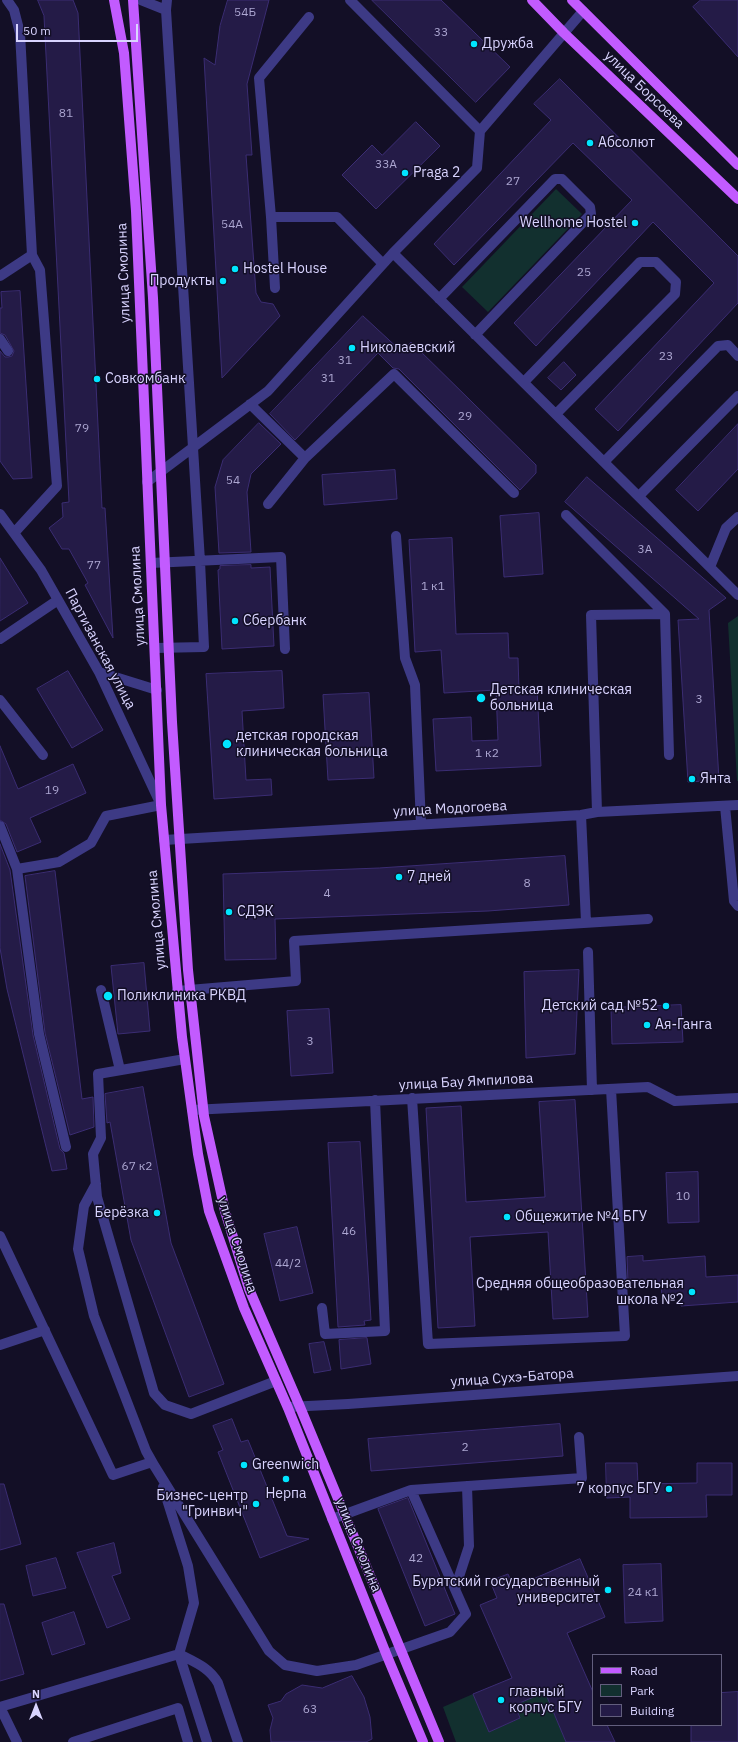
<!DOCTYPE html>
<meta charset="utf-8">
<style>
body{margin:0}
#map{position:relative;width:738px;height:1742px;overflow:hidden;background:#130f26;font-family:"IBM Plex Sans",sans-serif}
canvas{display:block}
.legend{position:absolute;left:592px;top:1654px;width:130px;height:72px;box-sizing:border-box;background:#130f26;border:1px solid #625e7d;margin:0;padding:5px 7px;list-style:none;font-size:12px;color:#d9d4ff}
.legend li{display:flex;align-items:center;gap:8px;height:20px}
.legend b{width:20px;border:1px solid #625e7d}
.north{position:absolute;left:16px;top:1686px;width:40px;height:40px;-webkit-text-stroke:3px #130f26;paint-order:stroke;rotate:0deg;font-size:11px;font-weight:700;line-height:16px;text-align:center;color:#d9d4ff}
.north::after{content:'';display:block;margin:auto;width:14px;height:18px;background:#d9d4ff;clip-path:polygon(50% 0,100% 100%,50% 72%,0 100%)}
.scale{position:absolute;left:16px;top:24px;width:122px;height:18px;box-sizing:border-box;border:2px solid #d9d4ff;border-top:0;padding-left:5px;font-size:12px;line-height:14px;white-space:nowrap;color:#d9d4ff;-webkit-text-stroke:3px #130f26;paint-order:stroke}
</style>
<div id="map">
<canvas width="738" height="1742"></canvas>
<ul class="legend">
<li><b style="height:5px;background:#c25bff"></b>Road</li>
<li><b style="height:11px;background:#12302f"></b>Park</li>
<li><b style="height:11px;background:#241b47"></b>Building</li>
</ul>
<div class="north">N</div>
<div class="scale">50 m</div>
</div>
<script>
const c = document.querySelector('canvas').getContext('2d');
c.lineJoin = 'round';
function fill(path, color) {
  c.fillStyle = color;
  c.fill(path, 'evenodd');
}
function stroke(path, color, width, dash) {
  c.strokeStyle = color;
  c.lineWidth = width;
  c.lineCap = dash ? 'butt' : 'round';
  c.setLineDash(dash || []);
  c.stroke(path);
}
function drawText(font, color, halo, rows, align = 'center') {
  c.font = font + ' "IBM Plex Sans",sans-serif';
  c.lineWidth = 3;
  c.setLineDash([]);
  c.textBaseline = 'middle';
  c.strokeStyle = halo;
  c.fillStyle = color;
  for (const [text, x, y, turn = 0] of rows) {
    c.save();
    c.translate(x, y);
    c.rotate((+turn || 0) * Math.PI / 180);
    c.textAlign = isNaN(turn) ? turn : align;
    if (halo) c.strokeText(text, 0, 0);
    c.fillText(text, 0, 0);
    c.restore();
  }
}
fill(new Path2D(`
 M556,189l26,25 -94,98 -26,-25z
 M738,616v165h-1l-9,-158z
 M545,1692l21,50h-110l-13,-35 30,-13 16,38 31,-14 -5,-13z`), '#12302f');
const building = new Path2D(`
 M38,0h35l5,13 24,495h3l8,130 -28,-53 3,-2 -19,-34h-7l-13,-21 14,-11 -1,-14 7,-1 -25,-486z
 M228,0h41l-22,84 5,71h-6l10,138 5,9 12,2 7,12 -58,62 -18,-320 11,7 5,-39z
 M372,0h69l69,67 -34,35z
 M701,0h37v57l-45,-50z
 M560,79l178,177v47l-120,128 -23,-22 119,-126 -61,-61 -117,124 -22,-23 118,-123 -59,-57 -119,122 -20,-21 117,-124 -17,-16z
 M416,122l24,24 -64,63 -34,-34 30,-30 10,10z
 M20,291l12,187 -19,1 -13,-18v-110l5,6h3l4,-1 2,-5 -9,-16 -5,-2v-25h2l-1,-16z
 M363,316l39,36 9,-10 125,123v8l-16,17 -121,-121 -6,-1 -15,-15 -83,87 -25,-26z
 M564,362l12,13 -15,15 -13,-12z
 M259,423l22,21 -30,30 -4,18 4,60 -32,1 -4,-66 8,-27z
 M738,424v45l-40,42 -22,-21z
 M395,470l2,29 -73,6 -2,-30z
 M587,477l139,121 -17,12 10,170 -31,2 -10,-162 21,-1 -134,-117z
 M539,513l4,61 -39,3 -4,-61z
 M452,538l4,96 52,-1 1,25h9l1,32 18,-1 4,77 -105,5 -3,-52 38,-2 1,24 26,-1 -2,-50 -52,3 -3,-43 -26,2 -6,-112z
 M0,558l28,45 -28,18z
 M251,565v3l19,-1 4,79 -52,3 -4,-79 2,-1v-3z
 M68,671l35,59 -31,18 -35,-59z
 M282,671l2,37 -42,3 4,69 25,-1 1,16 -58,4 -8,-125z
 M369,693l5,85 -46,2 -5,-85z
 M0,746l18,43 55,-25 13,29 -56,25 11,24 -24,10 -11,-28 -6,-4z
 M0,844l10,26 23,165 27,114 4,4 3,16 -15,2 -45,-182 -7,-41z
 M565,856l4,49 -81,6 -213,8 1,40 -51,1 -2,-86 156,-6z
 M55,871l27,228 11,-2 1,30 -24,8 -25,-102 -20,-157z
 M144,963l6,68 -32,3 -7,-68z
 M579,970l-4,84 -49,4 -2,-86z
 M681,1005l2,37 -71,2 -1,-36z
 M329,1009l4,64 -42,3 -4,-65z
 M143,1087l28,156 53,141 -35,13 -58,-157 -21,-118 -3,1 -2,-29z
 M575,1100l13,217 -35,2 -5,-87 -78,5 5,89 -37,2 -12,-220 35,-2 5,96 79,-5 -6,-95z
 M360,1142l11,178 -7,1 1,4 -27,2 -10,-184z
 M698,1172l1,50 -31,1 -2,-50z
 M297,1227l16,66 -33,8 -16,-67z
 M643,1256v5l62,-5 1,21 32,-2v27l-57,4v-11l-19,2 -1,-16 -33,2 -1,-26z
 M367,1338l4,26 -30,5 -2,-29z
 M324,1342l7,28 -17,3 -5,-29z
 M232,1419l9,23 7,-2 39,96 22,3 -49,19 -42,-106 5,-2 -10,-24z
 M560,1424l3,32 -192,15 -3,-32z
 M606,1463h31l1,21 59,-1v-20h35v32h-26l1,22 -77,1v-21l-23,1z
 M0,1484h4l17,60 -21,6z
 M408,1498l47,116 -30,12 -47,-117z
 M114,1543l7,30 -9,3 18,43 -23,9 -30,-75z
 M56,1558l10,30 -33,8 -7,-30z
 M580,1559l25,58 -38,16 26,59v33h14l8,17h-49l-21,-50 -30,13 5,13 -31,14 -16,-38 39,-16 -32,-73 17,-7 -7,-17 18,-7 6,13z
 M661,1564l2,57 -38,2 -2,-58z
 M0,1604h4l20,70 -24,7z
 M74,1612l11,32 -33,11 -10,-32z
 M352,1676l12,21 6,20 2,22 -6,3h-95l-1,-12 3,-12 -5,-13 13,-4 5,-7 16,-9 20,3z
 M738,1692v50h-47v-17h30v-32z`);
fill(building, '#241b47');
stroke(building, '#3b2d73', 1);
stroke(new Path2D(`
 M7,0l7,10 6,23 12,222 8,15 17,216 -43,47
 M141,0l25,10 34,551 4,86 -49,1
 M350,0l130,131
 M166,10l1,-10
 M309,17l-50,61 12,139h66l46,47
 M271,217l4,71
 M393,253l345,342
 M0,276l32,-21
 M439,299l116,-120h7l28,28 1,7 -116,121
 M0,339l8,12
 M524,382l116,-120h16l20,20 -1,12 -119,120
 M250,404l55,54
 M604,462l114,-116 10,-1 10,11
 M147,482l121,-91 125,-138 84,-85 3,-37 103,-120
 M639,496l99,-100
 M268,504l37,-46 89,-84 120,119
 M0,514l41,56 58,102 62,133 -55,11 -15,27 -32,19 -42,7
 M566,515l99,99 4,141
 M396,536l9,122 10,27 6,139
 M151,563l130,-6 4,92
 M710,567l16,-39 12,-11
 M0,639l58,-39
 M99,672l58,18
 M0,700l43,55
 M725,806l9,95 4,5
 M597,812l-6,-197 74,-1
 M581,815l5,107
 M0,826l17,43 22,165 27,113
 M164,840l417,-25 16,-3 141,-7
 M588,952l4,138
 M101,990l19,80
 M177,991l119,-10 -2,-40 354,-22
 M185,1059l-87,15 3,64 -8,16 4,43 57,196 11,12 26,9 85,-33
 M412,1098l16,246 197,-8 -14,-247
 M192,1110l456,-23 27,14 63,-3
 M96,1184l-12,22 -6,43 16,67 52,135 9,16
 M0,1236l113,239 39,-13 117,189 16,14 32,6 39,-6 94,-33 16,-18 -55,-124 171,-12 -3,-41
 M322,1308l3,26 60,-3 -10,-231
 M0,1345l45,-15
 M288,1407l60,-3 390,-28
 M163,1487l25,79 6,37 -15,51 28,88
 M332,1519l79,-29
 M455,1589l14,-43 -2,-60
 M0,1707l179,-53c15,8 30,13 39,29l20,59
 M0,1707l17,35
 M73,1742l105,-34 10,34`), '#3d3a85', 10);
stroke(new Path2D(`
 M114,0l10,53 12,158 25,594 21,232 16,117 11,57 35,97 44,100 99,248 36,86
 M133,0l20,298 19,424 16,248 16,146 21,95 24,78 51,118 139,335
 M532,0l32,33 174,166
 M572,0l166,165`), '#c25bff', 10);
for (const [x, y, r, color] of [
 [474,44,4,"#00e5ff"],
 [590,143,4,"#00e5ff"],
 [405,173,4,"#00e5ff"],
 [635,223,4,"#00e5ff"],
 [235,269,4,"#00e5ff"],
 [223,281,4,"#00e5ff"],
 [352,348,4,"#00e5ff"],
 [97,379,4,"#00e5ff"],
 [235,621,4,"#00e5ff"],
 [481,698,5,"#00e5ff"],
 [227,744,5,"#00e5ff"],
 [692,779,4,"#00e5ff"],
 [399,877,4,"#00e5ff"],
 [229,912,4,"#00e5ff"],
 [108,996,5,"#00e5ff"],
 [666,1006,4,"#00e5ff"],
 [647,1025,4,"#00e5ff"],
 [157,1213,4,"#00e5ff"],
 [507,1217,4,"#00e5ff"],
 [692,1292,4,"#00e5ff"],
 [244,1465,4,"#00e5ff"],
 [286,1479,4,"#00e5ff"],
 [669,1489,4,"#00e5ff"],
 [256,1504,4,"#00e5ff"],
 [608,1590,4,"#00e5ff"],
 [501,1700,4,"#00e5ff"]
]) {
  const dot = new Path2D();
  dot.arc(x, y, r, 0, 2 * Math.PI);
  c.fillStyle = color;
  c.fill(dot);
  stroke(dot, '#130f26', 1.5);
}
drawText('12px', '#aca6d1', null, [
 ["54Б",245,13],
 ["33",441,33],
 ["81",66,114],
 ["33А",386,165],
 ["27",513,182],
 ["54А",232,225],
 ["25",584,273],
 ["23",666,357],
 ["31",345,361],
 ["31",328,379],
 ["29",465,417],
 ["79",82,429],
 ["54",233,481],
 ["3А",645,550],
 ["77",94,566],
 ["1 к1",433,587],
 ["3",699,700],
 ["1 к2",487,754],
 ["19",52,791],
 ["8",527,884],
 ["4",327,894],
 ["3",310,1042],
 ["67 к2",137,1167],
 ["10",683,1197],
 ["46",349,1232],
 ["44/2",288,1264],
 ["2",465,1448],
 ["42",416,1559],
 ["24 к1",643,1593],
 ["63",310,1710]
]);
drawText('14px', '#d9d4ff', '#130f26', [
 ["Дружба",482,44],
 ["Абсолют",598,143],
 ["Praga 2",413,173],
 ["Wellhome Hostel",627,223,"right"],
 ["Hostel House",243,269],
 ["Продукты",215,281,"right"],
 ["Николаевский",360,348],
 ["Совкомбанк",105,379],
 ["Сбербанк",243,621],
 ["Детская клиническая",490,690],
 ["больница",490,706],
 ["детская городская",236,736],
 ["клиническая больница",236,752],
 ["Янта",700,779],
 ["7 дней",407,877],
 ["СДЭК",237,912],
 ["Поликлиника РКВД",117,996],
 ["Детский сад №52",658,1006,"right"],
 ["Ая-Ганга",655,1025],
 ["Берёзка",149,1213,"right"],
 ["Общежитие №4 БГУ",515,1217],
 ["Средняя общеобразовательная",684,1284,"right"],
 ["школа №2",684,1300,"right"],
 ["Greenwich",252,1465],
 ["7 корпус БГУ",661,1489,"right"],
 ["Нерпа",286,1494,"center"],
 ["Бизнес-центр",248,1496,"right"],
 ["\"Гринвич\"",248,1512,"right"],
 ["Бурятский государственный",600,1582,"right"],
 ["университет",600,1598,"right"],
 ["главный",509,1692],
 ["корпус БГУ",509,1708]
], 'left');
drawText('14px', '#d9d4ff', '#130f26', [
 ["улица Борсоева",644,90,44],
 ["улица Смолина",124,273,-92],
 ["улица Смолина",138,596,-93],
 ["Партизанская улица",100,649,62],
 ["улица Модогоева",450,809,-3],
 ["улица Смолина",157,920,-95],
 ["улица Бау Ямпилова",466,1082,-3],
 ["улица Смолина",237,1245,72],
 ["улица Сухэ-Батора",512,1378,-4],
 ["улица Смолина",358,1545,68]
]);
</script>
